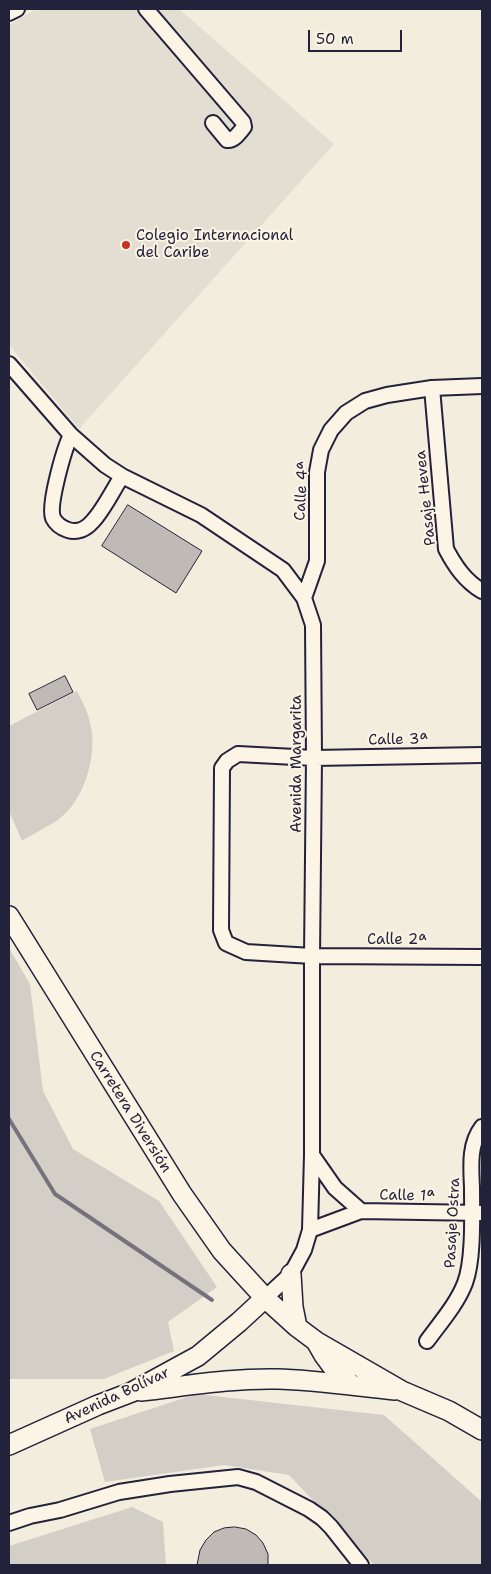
<!DOCTYPE html>
<meta charset="utf-8">
<style>
body{margin:0}
#map{position:relative;width:491px;height:1574px;overflow:hidden;background:#f3edde;font-family:"Shantell Sans",sans-serif}
canvas{display:block}
.frame{position:absolute;inset:0;border:10px solid #22223b;pointer-events:none}
.scale{position:absolute;left:308px;top:30px;width:94px;height:22px;box-sizing:border-box;border:2px solid #22223b;border-top:0;padding-left:6px;font-size:15px;line-height:18px;white-space:nowrap;color:#22223b;-webkit-text-stroke:4px #fcf5e5;paint-order:stroke}
</style>
<div id="map">
<canvas width="491" height="1574"></canvas>
<div class="frame"></div>
<div class="scale">50 m</div>
</div>
<script>
const c = document.querySelector('canvas').getContext('2d');
c.lineJoin = 'round';
function fill(path, color) {
  c.fillStyle = color;
  c.fill(path, 'evenodd');
}
function stroke(path, color, width, dash) {
  c.strokeStyle = color;
  c.lineWidth = width;
  c.lineCap = dash ? 'butt' : 'round';
  c.setLineDash(dash || []);
  c.stroke(path);
}
function drawText(font, color, halo, rows, align = 'center') {
  c.font = font + ' "Shantell Sans",sans-serif';
  c.lineWidth = 4;
  c.setLineDash([]);
  c.textBaseline = 'middle';
  c.strokeStyle = halo;
  c.fillStyle = color;
  for (const [text, x, y, turn = 0] of rows) {
    c.save();
    c.translate(x, y);
    c.rotate((+turn || 0) * Math.PI / 180);
    c.textAlign = isNaN(turn) ? turn : align;
    if (halo) c.strokeText(text, 0, 0);
    c.fillText(text, 0, 0);
    c.restore();
  }
}
fill(new Path2D(`
 M36,9h143l155,135 -255,285 -70,-84v-320z`), '#e3ded2');
fill(new Path2D(`
 M77,691c6,12 12,23 14,36 6,29 -7,74 -32,92 -11,8 -25,14 -37,22l-13,-30v-85z
 M9,948l21,36 13,107 30,58 86,52 58,86 -49,35 6,29 -70,28h-95z
 M196,1394l188,21 98,87v63h-108l-85,-90 -65,-10 -119,17 -15,-53z
 M132,1507l31,15 3,43h-157v-19z`), '#d4cfc6');
stroke(new Path2D(`
 M9,1119l46,75 157,106`), '#75727b', 4);
const building = new Path2D(`
 M128,505l74,46 -26,42 -74,-47z
 M65,676l8,16 -36,18 -8,-16z
 M235,1527l11,2 10,6 7,8 5,11v11h-71l3,-15 6,-10 8,-8 10,-4z`);
fill(building, '#bfbab6');
stroke(building, '#22223b', 1);
const minor = new Path2D(`
 M146,9l97,113 1,5c-4,5 -10,14 -17,13l-14,-17
 M9,13l8,-4
 M9,364l62,71 34,30 17,11 79,39 82,55 21,28 9,27 1,133 -2,198v199l-2,75 -6,20 -13,24 -26,24
 M432,388l14,161c9,17 19,32 36,42
 M71,435c-7,14 -23,70 -18,83 3,6 9,10 15,12 9,3 18,-1 24,-8 11,-11 21,-32 30,-46
 M304,598l13,-37v-89l4,-22 10,-20 15,-17 19,-12 22,-6 45,-7 50,-2
 M482,755l-168,3 -76,-4 -11,7 -5,7 -1,162 5,13 20,9 66,4 170,1
 M312,1155l23,33 26,23
 M310,1230l51,-19 121,2
 M427,1341c13,-18 30,-37 38,-58 9,-24 7,-70 7,-96 -1,-21 -3,-43 10,-60
 M9,1523l21,-7 30,-6 59,-18 51,-8 68,-7 18,5 53,27 13,9 9,9 30,38`);
const major = new Path2D(`
 M9,916l173,278 40,57 43,47 32,29 20,15 85,49 47,20 33,19
 M291,1274l2,33 4,20
 M317,1343c9,18 19,30 35,42
 M141,1391c45,-5 91,-13 136,-12 39,1 78,7 118,11
 M9,1445l89,-40 34,-13 66,-36 41,-34 26,-24`);
stroke(minor, '#22223b', 18);
stroke(major, '#22223b', 22);
stroke(minor, '#fcf5e5', 14);
stroke(major, '#fcf5e5', 19);
for (const [x, y, r, color] of [
 [126,245,5,"#c8321e"]
]) {
  const dot = new Path2D();
  dot.arc(x, y, r, 0, 2 * Math.PI);
  c.fillStyle = color;
  c.fill(dot);
  stroke(dot, '#fcf5e5', 2);
}
drawText('15px', '#22223b', '#fcf5e5', [
 ["Colegio Internacional",136,236],
 ["del Caribe",136,253]
], 'left');
drawText('15px', '#22223b', '#fcf5e5', [
 ["Calle 4ª",302,491,-87],
 ["Pasaje Hevea",426,498,-96],
 ["Calle 3ª",398,740,-1],
 ["Avenida Margarita",297,764,-90],
 ["Calle 2ª",397,940],
 ["Carretera Diversión",130,1112,58],
 ["Calle 1ª",407,1196,1],
 ["Pasaje Ostra",453,1223,-87],
 ["Avenida Bolívar",117,1396,-25]
]);
</script>
